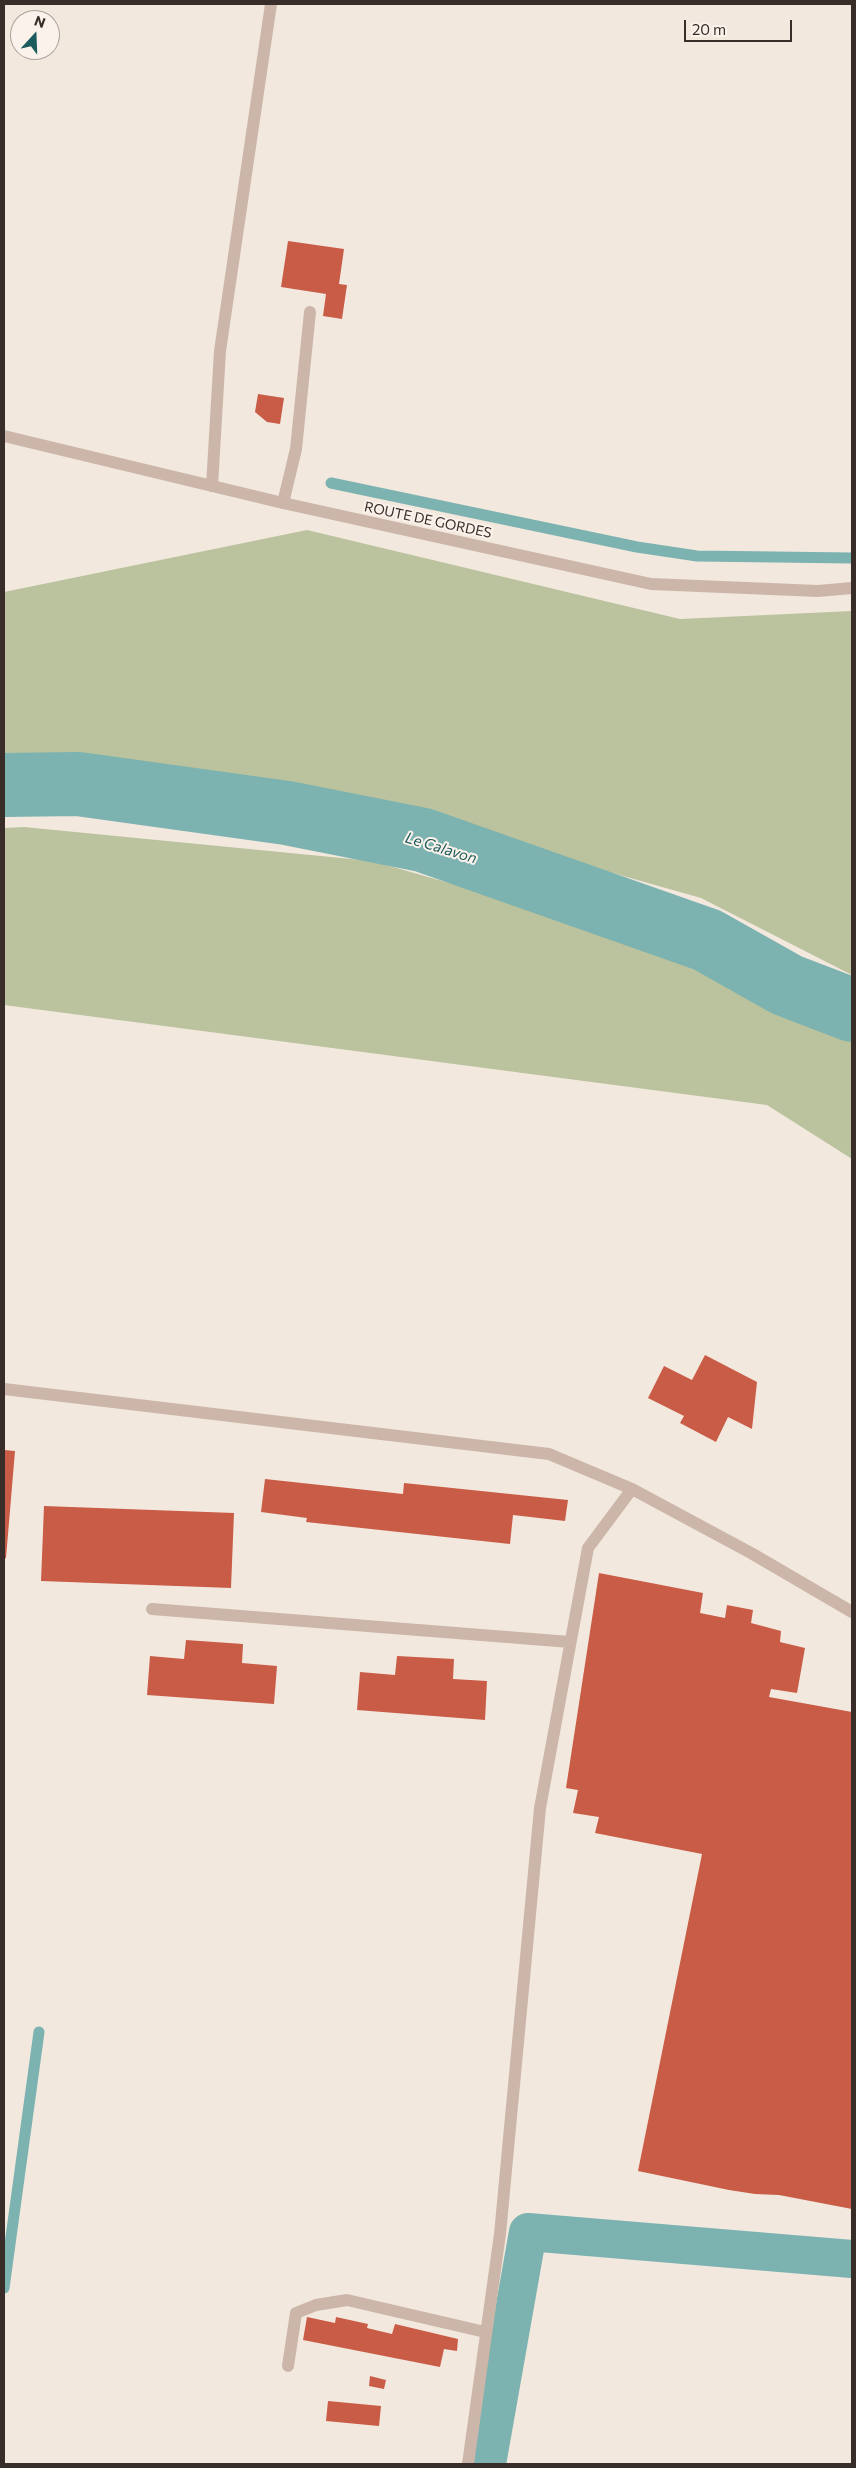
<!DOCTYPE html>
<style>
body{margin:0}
#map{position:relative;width:856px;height:2468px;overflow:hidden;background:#f3e8de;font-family:Commissioner,sans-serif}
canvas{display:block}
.frame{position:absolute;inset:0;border:5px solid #392d29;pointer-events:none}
.north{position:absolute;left:10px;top:10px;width:50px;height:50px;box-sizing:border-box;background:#fbf2eb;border:1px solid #ada39d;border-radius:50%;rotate:20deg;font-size:14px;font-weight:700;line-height:20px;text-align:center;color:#392d29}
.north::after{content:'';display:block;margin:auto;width:18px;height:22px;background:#1d5c5c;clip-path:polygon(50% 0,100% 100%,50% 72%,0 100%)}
.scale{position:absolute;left:684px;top:20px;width:108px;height:22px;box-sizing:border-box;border:2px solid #392d29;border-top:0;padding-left:6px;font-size:15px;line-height:18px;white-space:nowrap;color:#392d29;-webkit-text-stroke:4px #fbf2eb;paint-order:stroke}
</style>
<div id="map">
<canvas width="856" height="2468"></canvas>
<div class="frame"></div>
<div class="north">N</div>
<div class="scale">20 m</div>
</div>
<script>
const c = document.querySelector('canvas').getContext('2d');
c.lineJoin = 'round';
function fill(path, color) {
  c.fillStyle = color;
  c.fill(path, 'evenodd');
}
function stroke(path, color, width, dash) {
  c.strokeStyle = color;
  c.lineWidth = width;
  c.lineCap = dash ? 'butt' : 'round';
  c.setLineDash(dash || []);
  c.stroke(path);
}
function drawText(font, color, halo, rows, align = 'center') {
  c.font = font + ' Commissioner,sans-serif';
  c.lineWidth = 4;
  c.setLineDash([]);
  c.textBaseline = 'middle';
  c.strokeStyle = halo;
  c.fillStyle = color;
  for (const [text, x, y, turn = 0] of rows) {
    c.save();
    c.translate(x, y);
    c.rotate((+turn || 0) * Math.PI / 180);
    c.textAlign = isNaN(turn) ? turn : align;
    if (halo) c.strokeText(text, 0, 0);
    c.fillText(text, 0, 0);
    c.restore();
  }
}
fill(new Path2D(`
 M307,530l373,89 172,-8v364l-151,-77 -350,-99 -347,-43v-164z
 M24,827l348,34 302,86 178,91v121l-85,-54 -763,-100v-177z`), '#bac39d');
stroke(new Path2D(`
 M331,483l306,64 60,9 155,2
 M4,2288l35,-256`), '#7cb2b0', 11);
stroke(new Path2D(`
 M487,2464l41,-232 324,27`), '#7cb2b0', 38);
stroke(new Path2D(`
 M4,785l74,-1 209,29 136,27 284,100 80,45 65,25`), '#7cb2b0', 64);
fill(new Path2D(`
 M288,241l56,8 -5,35 8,1 -5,34 -19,-3 3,-22 -45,-7z
 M258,394l26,4 -4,26 -13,-2 -12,-10z
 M705,1355l52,27 -5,47 -24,-12 -12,25 -36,-19 4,-7 -36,-18 16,-32 28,14z
 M4,1450l11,1 -9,107 -2,1z
 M265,1479l138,15 1,-11 164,17 -3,21 -52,-6 -3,29 -204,-22 1,-4 -46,-6z
 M44,1506l190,7 -3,75 -190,-7z
 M599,1573l104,20 -3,20 25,5 2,-13 26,5 -2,13 30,8 -1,11 25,6 -8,45 -26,-4 -2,8 83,15v497l-73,-14 -24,-1 -26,-4 -91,-19 64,-317 -107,-21 4,-16 -26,-4 5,-23 -12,-2z
 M186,1640l57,4 -1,19 35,3 -3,38 -127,-9 3,-39 34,3z
 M397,1656l57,3 -1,20 34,2 -2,39 -128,-10 3,-38 35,3z
 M307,2317l28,6 1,-6 32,7 -1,4 25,6 3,-10 63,15 -1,12 -13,-2 -4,18 -137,-27z
 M370,2376l16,4 -2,9 -15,-3z
 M328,2401l53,5 -2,20 -53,-5z`), '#c95c46');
stroke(new Path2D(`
 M212,486l8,-135 51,-347
 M283,503l13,-54 14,-137
 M152,1609l418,33
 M288,2366l8,-53 20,-8 31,-5 138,32
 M468,2464l32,-230 40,-426 48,-260 44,-59`), '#ccb6a9', 12);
stroke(new Path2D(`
 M4,1389l545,65 83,35 119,64 101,59`), '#ccb6a9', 12);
stroke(new Path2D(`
 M4,436l279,67 368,81 167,7 34,-3`), '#ccb6a9', 12);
drawText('14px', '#392d29', '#fbf2eb', [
 ["ROUTE DE GORDES",428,520,12]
]);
drawText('italic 15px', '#1d5c5c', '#fbf2eb', [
 ["Le Calavon",441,848,17]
]);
</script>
